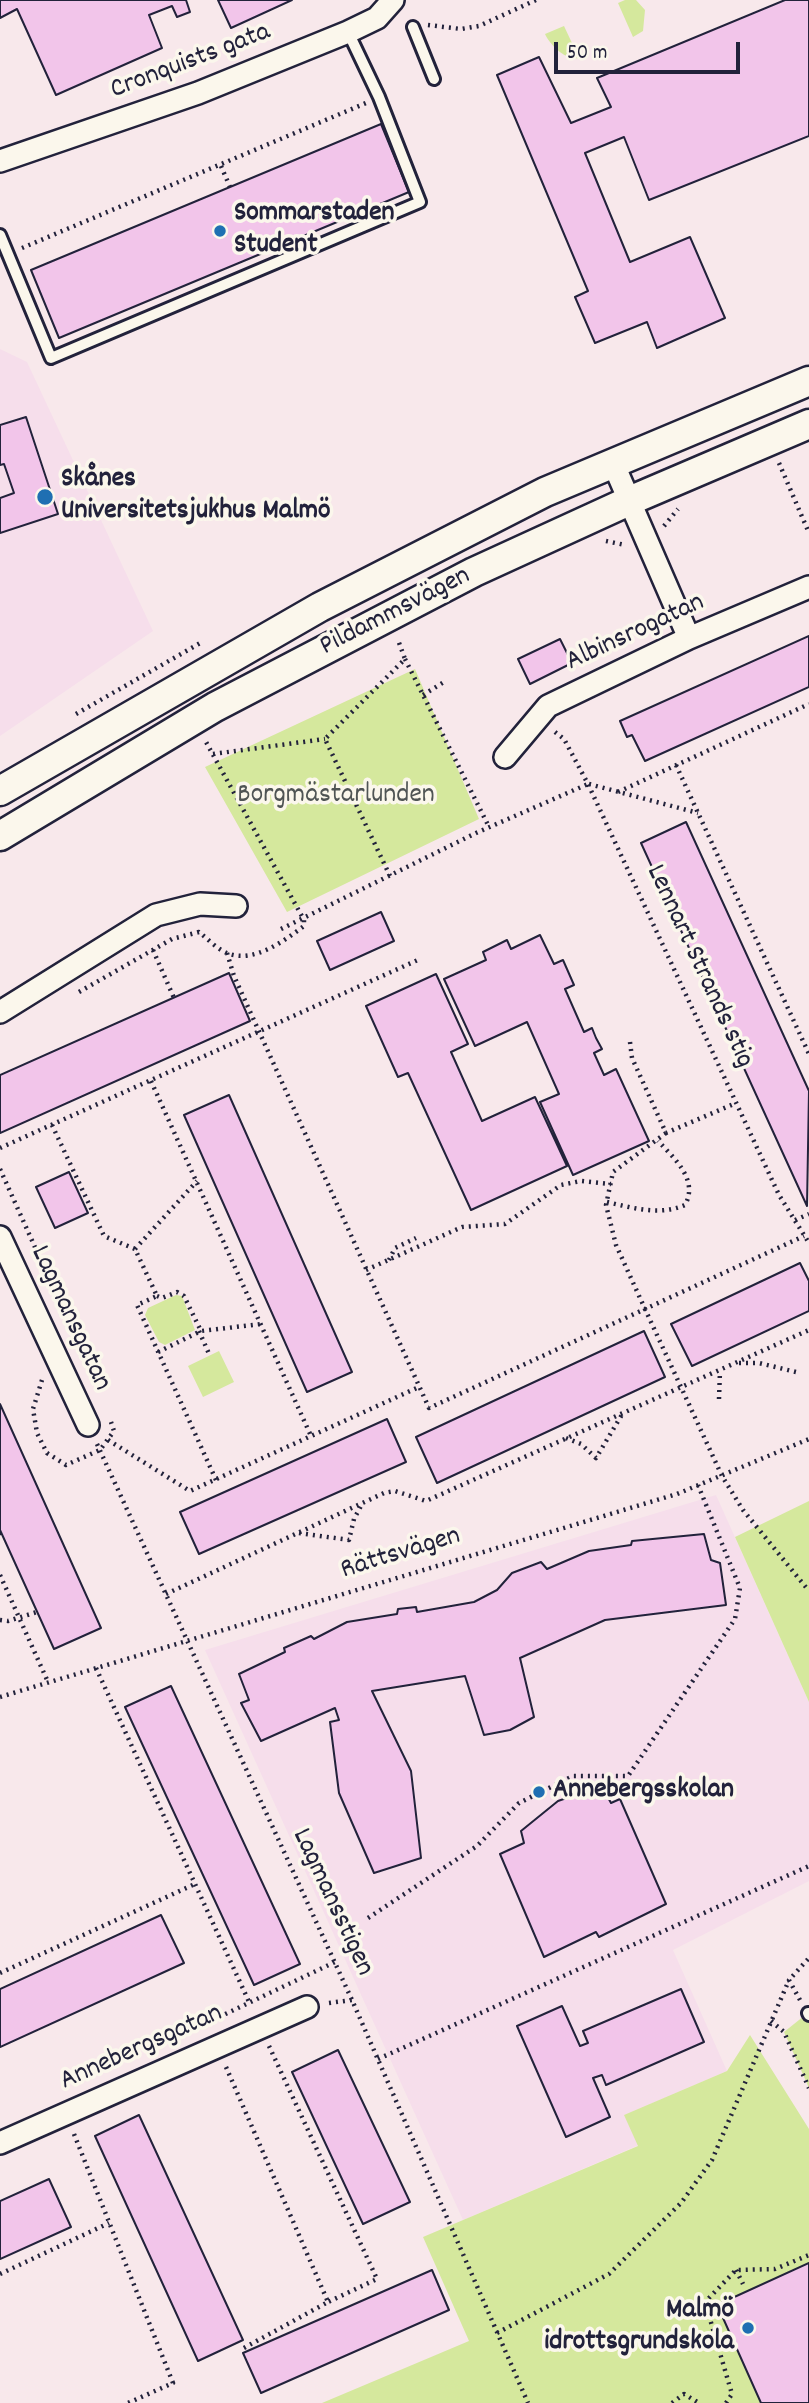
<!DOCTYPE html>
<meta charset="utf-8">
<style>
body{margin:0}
#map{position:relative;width:809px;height:2403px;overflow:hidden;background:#f8e8eb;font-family:Dekko,sans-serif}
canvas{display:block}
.scale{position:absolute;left:554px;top:42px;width:186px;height:32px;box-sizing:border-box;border:4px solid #22223b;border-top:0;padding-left:9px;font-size:21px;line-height:24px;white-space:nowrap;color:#22223b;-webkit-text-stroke:5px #fbf7ec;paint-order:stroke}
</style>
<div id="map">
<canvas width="809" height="2403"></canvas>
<div class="scale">50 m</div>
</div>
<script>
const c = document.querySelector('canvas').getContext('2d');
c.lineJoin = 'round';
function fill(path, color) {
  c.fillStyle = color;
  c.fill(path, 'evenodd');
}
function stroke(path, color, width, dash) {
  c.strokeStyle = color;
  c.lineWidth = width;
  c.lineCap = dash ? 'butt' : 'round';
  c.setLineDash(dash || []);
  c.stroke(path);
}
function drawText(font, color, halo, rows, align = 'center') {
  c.font = font + ' Dekko,sans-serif';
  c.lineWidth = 7;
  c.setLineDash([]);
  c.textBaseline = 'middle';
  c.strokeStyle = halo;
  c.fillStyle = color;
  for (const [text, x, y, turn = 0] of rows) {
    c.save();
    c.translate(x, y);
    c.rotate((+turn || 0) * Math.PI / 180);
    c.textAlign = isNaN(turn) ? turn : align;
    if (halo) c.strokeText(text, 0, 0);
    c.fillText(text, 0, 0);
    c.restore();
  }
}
fill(new Path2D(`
 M0,349l27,13 126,269 -153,105z
 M716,1495l93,207v179l-136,69 54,121 -102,44 14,30 -176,75 -258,-570z`), '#f6deeb');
fill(new Path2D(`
 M625,0h11l9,10 -2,21 -10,6 -15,-34z
 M564,26l15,32c-13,3 -29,-13 -34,-24z
 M415,669l64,150 -192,93 -82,-145z
 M176,1295l6,1 13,34 -30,15 -6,-3 -14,-27 3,-7z
 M219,1351l15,31 -31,15 -15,-31z
 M809,1501v201l-74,-165z
 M809,2012v76l-25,-56z
 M750,2035l59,94v274h-487l147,-62 -46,-104 215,-91 -14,-31 103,-44z`), '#d5e89d');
const building = new Path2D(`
 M0,0h186l4,12 -13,5 -5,-11 -23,9 13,33 -106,47 -39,-86 -17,9z
 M218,0h74l-61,28z
 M785,0h24v136l-160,64 -25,-63 -39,16 45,109 60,-25 35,81 -68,30 -10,-26 -52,21 -20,-46 13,-6 -91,-216 42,-18 32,66 40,-16 -14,-29z
 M381,124l28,68 -350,146 -28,-68z
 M26,417l32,97 -58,19v-35l14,-5 -10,-29 -4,1v-40z
 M809,636v51l-164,74 -13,-26 -5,2 -7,-16z
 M560,639l12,24 -42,21 -12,-25z
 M686,822l123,269 -2,115 -166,-363z
 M381,912l13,29 -64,29 -13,-29z
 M540,935l14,29 9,-4 11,25 -9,4 19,43 8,-4 4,10 6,11 -8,4 10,22 12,-6 33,72 -76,34 -33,-73 19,-8 -32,-72 -52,24 -31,-67 42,-19 -3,-8 24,-12 4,9z
 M229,973l21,48 -250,112v-58z
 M436,974l32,70 -17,8 31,69 53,-24 32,69 -96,44 -63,-137 -10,4 -32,-71z
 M229,1095l123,277 -45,20 -123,-277z
 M69,1172l19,41 -33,15 -19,-41z
 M800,1263l9,18v30l-117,55 -21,-42z
 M644,1331l21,46 -228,106 -21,-46z
 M0,1404l101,224 -47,21 -54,-119z
 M387,1419l19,43 -207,92 -19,-42z
 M704,1534l7,26 9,3 6,42 -121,15 -85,38 14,59 -24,13 -26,5 -19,-59 -93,15 39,80 10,87 -47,15 -35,-80 -9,-71 9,-2 -4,-12 -74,33 -20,-38 8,-3 -10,-26 46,-22 -1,-4 27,-12 3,3 33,-17 50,-8 1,-5 18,-2 1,5 57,-10 23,-12 15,-17 29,-11 6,7 42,-18 42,-6 1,-4z
 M171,1686l129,278 -46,21 -129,-278z
 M605,1792l6,11 9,-4 46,105 -67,33 -3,-5 -52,25 -44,-103 24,-11 -3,-12 37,-30 20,-7z
 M161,1915l23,48 -184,84v-58z
 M681,1989l23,53 -98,43 -4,-10 -9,3 17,39 -44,20 -49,-111 45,-20 18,40 8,-3 -5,-12z
 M338,2050l72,152 -47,22 -71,-152z
 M139,2115l104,225 -45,21 -103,-225z
 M49,2179l22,48 -71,32v-58z
 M809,2263v140h-48l-42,-94v-5z
 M432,2270l17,40 -188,83 -18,-40z`);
fill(building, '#f2c5ea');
stroke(building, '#22223b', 2);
const lane = new Path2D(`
 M413,27l21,52
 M0,235l51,123 369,-156 -41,-105 -31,-65
 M808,2013l1,2`);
const street = new Path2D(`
 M0,161l198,-68 150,-61 29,-14 16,-18
 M613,463l76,175
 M505,757l43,-51 141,-68 120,-51
 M0,1012l156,-97 44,-11 36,2
 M0,1237l88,188
 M0,2143l307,-136`);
const secondary = new Path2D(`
 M0,791l320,-184 225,-115 264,-111
 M0,836l215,-129 259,-135 155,-71 180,-77`);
stroke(lane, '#22223b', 16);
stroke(street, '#22223b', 26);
stroke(secondary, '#22223b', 33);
stroke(new Path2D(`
 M428,25l33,4 18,-3 57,-26
 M221,166l9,21
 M22,248l344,-145
 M779,463l30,70
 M664,526l14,-17
 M606,541l19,4
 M405,659l84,168
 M423,695l21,-13
 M76,714l126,-72
 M555,732l9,7 24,45 191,411 30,48
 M213,754l112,-15
 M676,765l133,289
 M589,784l109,29
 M618,792l191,-88
 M390,876l-65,-137 80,-80 -7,-19
 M281,929l195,-96 112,-49
 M153,950l21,48
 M227,953l7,23 195,432 216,-99 77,167 21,34 66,81
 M79,992l93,-53 27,-7c9,7 18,17 28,21 26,11 57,-12 77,-27v-6l-98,-178
 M630,1042l2,16 34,75 70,-30
 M151,1081l160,355
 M52,1125l52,111 31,13 22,47 -20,9 79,175
 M666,1133l-53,39 -7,33 10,40 29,64 159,-73
 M0,1148l420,-189
 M0,1169l81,181
 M607,1202c26,6 52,14 78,3 14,-25 -11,-47 -27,-64
 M795,1220l14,-6
 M135,1249l62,-68
 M389,1260l6,-12 21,-10
 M366,1270l96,-43 43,-3 56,-39 20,-4 30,3
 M157,1296l5,2 15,-6 7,4 17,35
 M199,1331l11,25
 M158,1352l43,-21 60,-7
 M739,1363h20l41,10
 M42,1380l-9,29 4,24 10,20 19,12 34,-15 14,-19 -3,-9
 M719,1399l1,-28
 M566,1438l15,6 15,14 27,-45
 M108,1440l82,51 229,-104
 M97,1444l255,556 176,403
 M0,1533h1
 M299,1533l50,7 5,-21 8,-15
 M0,1575l48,107
 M166,1594l218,-101 11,-2 31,10 383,-171
 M0,1620l8,1 29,-9
 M96,1668l154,336
 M0,1697l677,-203 132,-55
 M368,1918l109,-72 42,-43 54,-27h55l107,-157 5,-31 -42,-103
 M0,1973l195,-89
 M800,2000l-11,-20 20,-22
 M329,2003l23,-3
 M771,2021l13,11 25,56
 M162,2044l173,-82
 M269,2046l108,233 -49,23
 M378,2059l431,-193
 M226,2067l102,235 -86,47
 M74,2134l99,249 -45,20
 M736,2270l7,14
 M0,2274l109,-51
 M497,2333l112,-59 72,-71 31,-43 77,-180
 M672,2403l12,-9 15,9
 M726,2403l6,-9 -27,-92 31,-32 39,-1 34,-14`), '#22223b', 4.5, [2, 5]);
stroke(lane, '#fbf7ec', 10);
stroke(street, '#fbf7ec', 21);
stroke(secondary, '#fbf7ec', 28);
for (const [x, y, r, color] of [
 [220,231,7,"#1f6fb2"],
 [45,497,9,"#1f6fb2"],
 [539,1792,7,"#1f6fb2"],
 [748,2328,7,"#1f6fb2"]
]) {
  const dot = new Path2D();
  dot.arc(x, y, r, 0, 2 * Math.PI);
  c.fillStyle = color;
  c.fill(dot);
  stroke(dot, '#fbf7ec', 2.5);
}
drawText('28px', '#22223b', '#fbf7ec', [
 ["Cronquists gata",191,63,-21],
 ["Pildammsvägen",396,613,-27],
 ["Albinsrogatan",636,634,-25],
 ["Lennart Strands stig",698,967,65],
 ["Lagmansgatan",69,1319,65],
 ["Rättsvägen",401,1555,-17],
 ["Lagmansstigen",331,1903,65],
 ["Annebergsgatan",142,2049,-24]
]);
drawText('bold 28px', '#22223b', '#fbf7ec', [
 ["Sommarstaden",234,215],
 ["Student",234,247],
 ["Skånes",61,481],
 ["Universitetsjukhus Malmö",61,513],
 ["Annebergsskolan",553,1792],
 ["Malmö",734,2312,"right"],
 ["idrottsgrundskola",734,2344,"right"]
], 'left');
drawText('28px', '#4f5454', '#fbf7ec', [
 ["Borgmästarlunden",336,797]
]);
</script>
